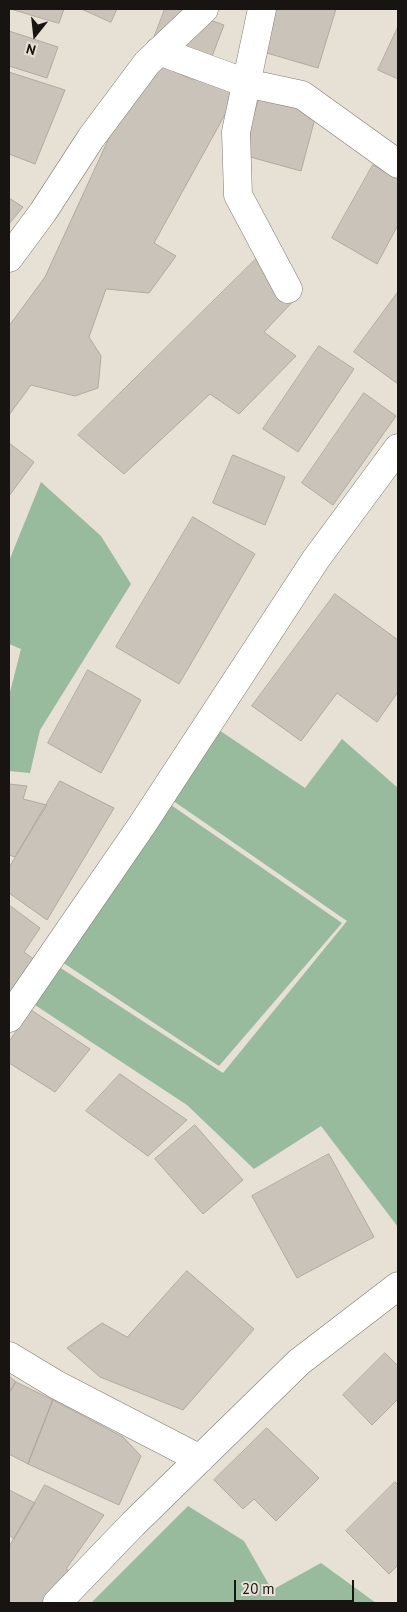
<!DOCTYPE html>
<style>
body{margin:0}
#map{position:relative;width:407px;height:1612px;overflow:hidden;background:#e7e0d5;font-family:"PT Sans",sans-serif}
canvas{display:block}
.frame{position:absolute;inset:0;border:10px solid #171411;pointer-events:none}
.north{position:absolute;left:10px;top:10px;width:50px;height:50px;-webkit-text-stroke:4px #e7e0d5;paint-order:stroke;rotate:196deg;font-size:14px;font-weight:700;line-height:20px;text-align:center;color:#171411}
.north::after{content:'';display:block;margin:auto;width:18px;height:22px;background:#171411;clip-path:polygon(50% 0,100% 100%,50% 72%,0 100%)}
.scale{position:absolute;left:234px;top:1580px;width:120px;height:22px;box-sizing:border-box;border:2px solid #171411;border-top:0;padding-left:6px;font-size:15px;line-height:18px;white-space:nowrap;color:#171411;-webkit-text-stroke:4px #e7e0d5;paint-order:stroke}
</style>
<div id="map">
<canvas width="407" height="1612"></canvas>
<div class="frame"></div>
<div class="north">N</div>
<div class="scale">20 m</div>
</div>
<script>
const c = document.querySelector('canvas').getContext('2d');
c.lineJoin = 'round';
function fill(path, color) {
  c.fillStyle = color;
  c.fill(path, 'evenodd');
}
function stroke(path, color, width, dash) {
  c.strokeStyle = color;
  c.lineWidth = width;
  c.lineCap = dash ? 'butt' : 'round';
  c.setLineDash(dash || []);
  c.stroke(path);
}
fill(new Path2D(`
 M41,482l60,54 30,48 -91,146 -10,43 -21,-2v-75l12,-47 -12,-5v-83z
 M216,728l89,60 37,-49 56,49v439l-77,-101 -67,43 -67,-64 -152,-100 21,-40 167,108 124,-152 -175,-121z
 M168,803l174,120 -123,143 -157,-104z
 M188,1506l56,35 28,49 49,-27 55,40h-285z`), '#98ba9d');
const building = new Path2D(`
 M11,9h53l-5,14z
 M82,9h35l-6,13z
 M165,9h15l44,16 -13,34 -57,-21z
 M265,9h71l-18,59 -65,-19z
 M398,27v52l-20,-9z
 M9,31l49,16 -11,31 -38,-12z
 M163,66l30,14 5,-7 40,18 -84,152 22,13 -27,37 -43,-4 -17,48 12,19 -3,32 -23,8 -44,-11 -22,30v-89l36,-49 70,-152z
 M9,72l56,18 -30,74 -26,-10z
 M260,96l57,15 -16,60 -58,-16z
 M373,165l25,14v46l-21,39 -45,-26z
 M9,198l14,9 -14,17z
 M257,258l42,37 -35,37 32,24 -57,58 -29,-20 -86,80 -46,-39z
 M398,292v92l-44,-32z
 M319,346l35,23 -56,83 -35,-23z
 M364,393l32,23 -63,89 -31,-22z
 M9,443l25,19 -25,34z
 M233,455l52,22 -20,48 -52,-22z
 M193,517l62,37 -76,130 -63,-37z
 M335,594l63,46v52l-21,30 -40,-29 -36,48 -49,-35z
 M88,670l53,30 -40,73 -53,-30z
 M60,781l54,27 -67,112 -38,-27v-25z
 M9,784l18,2 -4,13 24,6 -32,52 -6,-2z
 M9,905l31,23 -16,24 11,8 -26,34z
 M31,1010l59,39 -35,43 -46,-29v-21z
 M120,1074l67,46 -39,36 -62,-45z
 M195,1125l48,55 -40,34 -48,-55z
 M329,1154l45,83 -77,41 -45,-82z
 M187,1271l67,58 -71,81 -83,-33 -33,-29 35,-25 25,14z
 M385,1353l13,13v33l-26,26 -29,-30z
 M9,1376l7,6 -7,11z
 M16,1382l37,18 -25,64 -19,-10v-61z
 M53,1400l70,37 18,19 -22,49 -91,-41z
 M267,1428l52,50 -43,43 -22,-22 -11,10 -29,-29z
 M395,1482l3,3v80l-9,9 -43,-43z
 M45,1485l59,30 -38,54 12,6 -31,28h-38v-56z
 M9,1490l26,13 -21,36 -5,-4z`);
fill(building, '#cac3b9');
stroke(building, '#b0a99f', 1);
const minor = new Path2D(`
 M262,9l-26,123 2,63 50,94
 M159,51l87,32 56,12 96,69
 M9,258l34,-46 48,-74 56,-75 57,-54
 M9,1018l133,-193 174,-266 82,-111
 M9,1356l48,29 143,74
 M57,1603l76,-79 166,-162 99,-76`);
stroke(minor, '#7f7970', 29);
stroke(minor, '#fff', 28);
</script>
